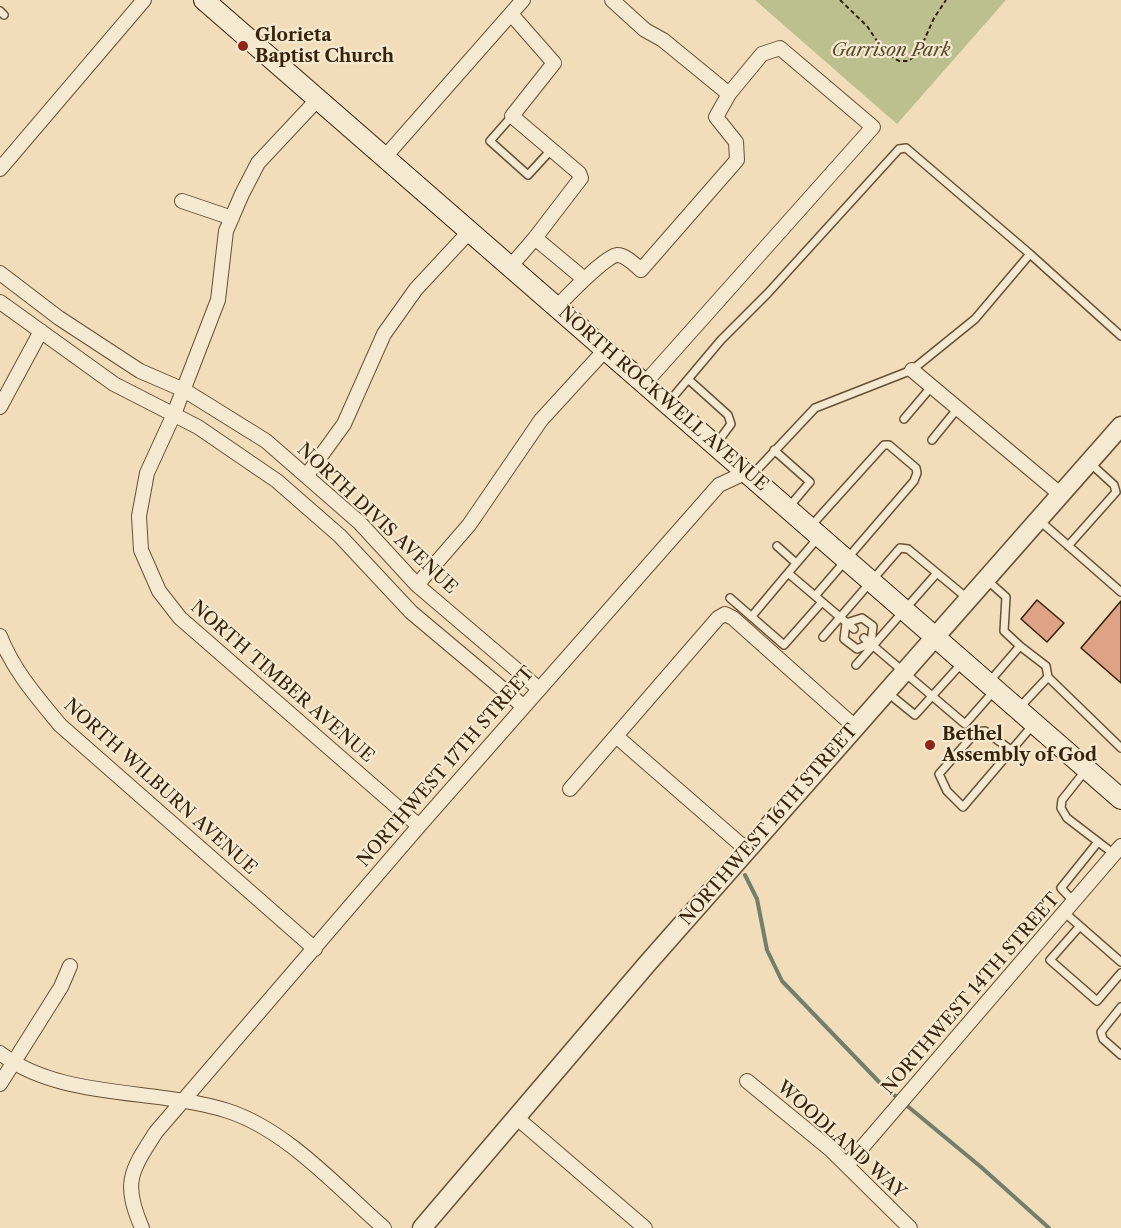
<!DOCTYPE html>
<style>
body{margin:0}
canvas{display:block;background:#f1ddb9}
</style>
<canvas width="1121" height="1228"></canvas>
<script>
const c = document.querySelector('canvas').getContext('2d');
c.lineJoin = 'round';
function fill(path, color) {
  c.fillStyle = color;
  c.fill(path, 'evenodd');
}
function stroke(path, color, width, dash) {
  c.strokeStyle = color;
  c.lineWidth = width;
  c.lineCap = dash ? 'butt' : 'round';
  c.setLineDash(dash || []);
  c.stroke(path);
}
function drawText(font, color, halo, rows, align = 'center') {
  c.font = font + ' "Libre Caslon Text",serif';
  c.lineWidth = 4.5;
  c.setLineDash([]);
  c.textBaseline = 'middle';
  c.strokeStyle = halo;
  c.fillStyle = color;
  for (const [text, x, y, turn = 0] of rows) {
    c.save();
    c.translate(x, y);
    c.rotate((+turn || 0) * Math.PI / 180);
    c.textAlign = isNaN(turn) ? turn : align;
    if (halo) c.strokeText(text, 0, 0);
    c.fillText(text, 0, 0);
    c.restore();
  }
}
fill(new Path2D(`
 M755,0h251l-109,124z`), '#bcc08e');
stroke(new Path2D(`
 M745,875l12,24 10,51 15,31 100,104 99,82 68,61`), '#737e6d', 4);
const building = new Path2D(`
 M1037,600l27,23 -17,19 -26,-23z
 M1121,601v82l-40,-35z`);
fill(building, '#dea287');
stroke(building, '#37220b', 1.5);
const service = new Path2D(`
 M0,11l4,4
 M512,116l-22,25 38,34 23,-25
 M688,379l40,36 3,9 -14,19
 M668,403l53,-63 47,-47 131,-144 7,-1 124,106
 M904,419l28,-33
 M932,440l26,-32
 M774,450l36,32 -21,25
 M753,474l62,-66 97,-38 63,-51 55,-65 91,82
 M1040,521l81,71
 M811,526l73,-81h5l27,23 1,5 -3,8 -99,115
 M818,538l-30,35 66,56
 M777,546l19,17
 M1068,546l48,-54 -2,-7 -23,-21
 M987,580l19,17 -2,34 16,15 -30,35
 M730,598l54,47 38,-43
 M752,616l36,-43
 M846,623l-2,16 13,10 14,-6
 M846,623l16,-5 11,8 -2,17
 M823,637l77,-89 8,1 59,49
 M864,638l101,86 29,-33
 M1020,646l26,20 2,11 -28,30
 M856,665l81,-92
 M1048,677l73,71
 M888,693l27,22 47,-52
 M1011,750l-26,-19 -9,1 -37,42 8,17 16,16 69,-81
 M1085,771l-23,29 -1,8 6,10 47,36
 M1074,902l-13,-14 37,-46
 M1065,913l56,49
 M1080,926l-30,34 47,41 24,-28
 M1121,1007l-20,25 2,7 18,16`);
const minor = new Path2D(`
 M612,0l33,30 18,10 66,54 33,-40 18,-6 93,79 -228,256
 M511,14l43,49 -42,53 67,57 2,5 -46,60
 M317,100l-59,63 -16,31 -16,37 -8,69 -44,114 -27,59 -8,43 2,34 18,41 21,27 239,208
 M384,158l139,-158
 M0,169l144,-169
 M182,201l50,17
 M510,267l25,-29 48,40
 M0,273l59,45 81,53 44,19 82,51 94,82 57,62 121,103
 M0,302l114,82 84,43 79,54 63,55 71,76 112,94
 M557,307c9,-10 50,-52 60,-52 9,0 18,10 24,15l96,-110 -1,-18 -20,-25 13,-23
 M912,370l148,124
 M0,407l41,-76
 M307,475l37,-51 40,-90 32,-45 53,-57
 M417,585l52,-60 72,-105 65,-71
 M0,636c13,34 37,61 60,89l255,224
 M616,736l131,114
 M570,789l148,-171 7,-4 8,4 122,109
 M0,1053c60,47 157,35 228,58 59,19 110,77 156,117
 M747,1081l83,68 80,79
 M0,1084l61,-97 9,-21
 M517,1118l128,110
 M847,1165l274,-319
 M142,1228c-20,-46 -11,-57 14,-96l263,-306 300,-341 28,-13`);
const tertiary = new Path2D(`
 M422,1228l225,-264 474,-538`);
const secondary = new Path2D(`
 M204,0l917,799`);
stroke(service, '#665136', 10);
stroke(minor, '#665136', 16);
stroke(tertiary, '#665136', 21);
stroke(secondary, '#37220b', 22);
stroke(new Path2D(`
 M840,0l27,26 18,27 14,8h9l10,-7 16,-36 12,-18`), '#37220b', 2, [4.5, 3]);
stroke(service, '#f6e9d2', 7);
stroke(minor, '#f6e9d2', 14);
stroke(tertiary, '#f6e9d2', 18);
stroke(secondary, '#f6e9d2', 20);
for (const [x, y, r, color] of [
 [243,46,6,"#8f2418"],
 [930,745,6,"#8f2418"]
]) {
  const dot = new Path2D();
  dot.arc(x, y, r, 0, 2 * Math.PI);
  c.fillStyle = color;
  c.fill(dot);
  stroke(dot, '#f6e9d2', 2);
}
drawText('bold 18px', '#37220b', '#f6e9d2', [
 ["Glorieta",255,36],
 ["Baptist Church",255,57],
 ["Bethel",942,735],
 ["Assembly of God",942,756]
], 'left');
drawText('italic 18px', '#584a2c', '#f6e9d2', [
 ["Garrison Park",891,51]
]);
drawText('18px', '#37220b', '#f6e9d2', [
 ["NORTH ROCKWELL AVENUE",663,399,41],
 ["NORTH DIVIS AVENUE",377,519,43],
 ["NORTH TIMBER AVENUE",282,682,41],
 ["NORTHWEST 17TH STREET",446,767,-49],
 ["NORTH WILBURN AVENUE",160,787,42],
 ["NORTHWEST 16TH STREET",769,825,-49],
 ["NORTHWEST 14TH STREET",971,994,-49],
 ["WOODLAND WAY",841,1140,42]
]);
</script>
